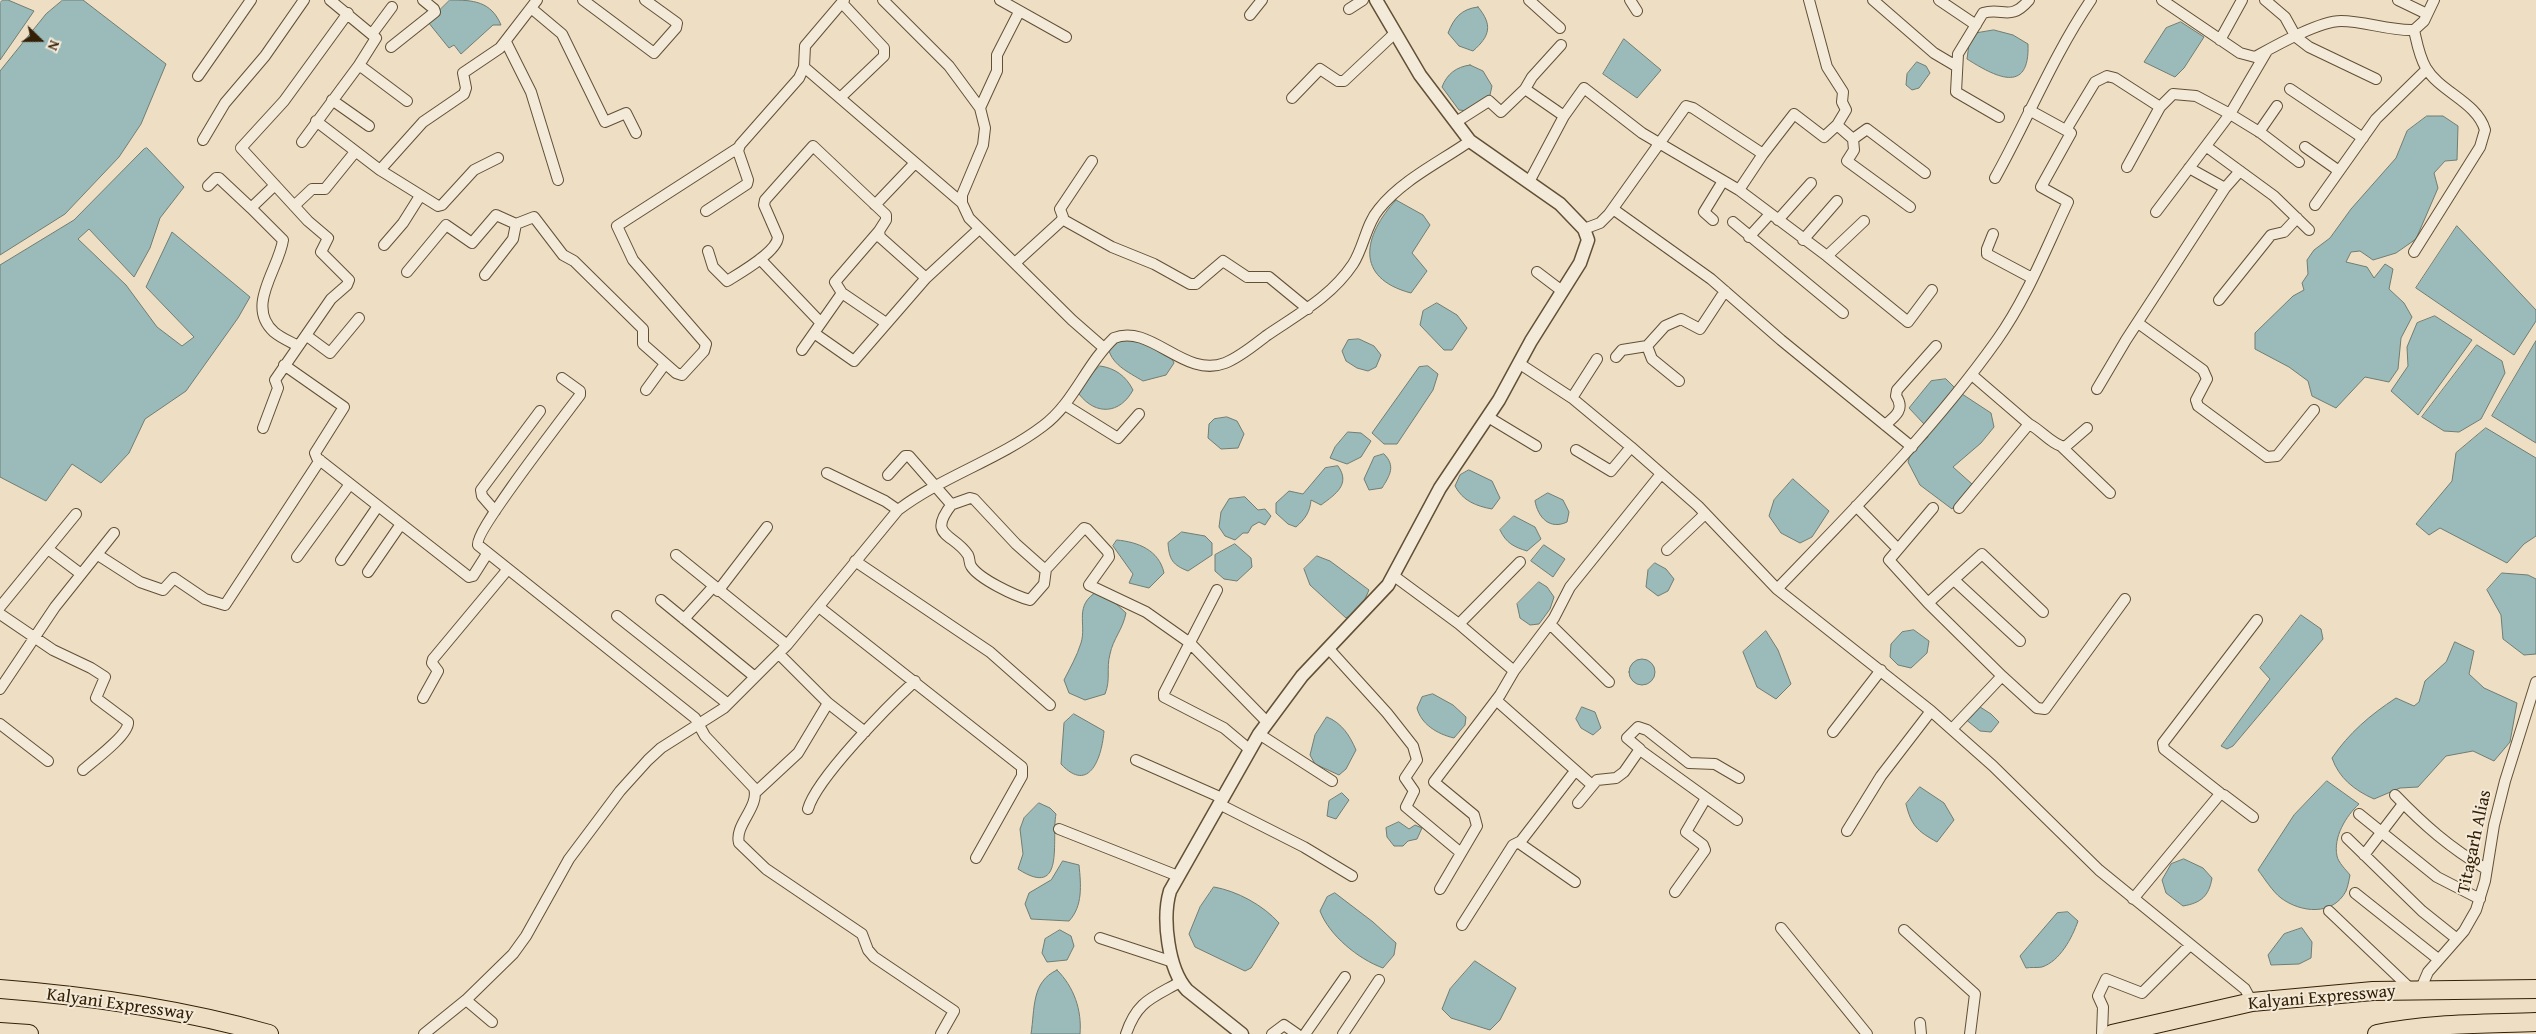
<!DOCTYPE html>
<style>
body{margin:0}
#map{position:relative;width:2536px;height:1034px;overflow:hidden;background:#eddec4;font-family:"Gentium Book Plus",serif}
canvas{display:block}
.north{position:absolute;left:15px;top:15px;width:50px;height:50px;-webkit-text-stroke:4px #f3ead9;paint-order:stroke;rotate:112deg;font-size:14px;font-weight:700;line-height:20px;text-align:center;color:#342005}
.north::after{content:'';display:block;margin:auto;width:18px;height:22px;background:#342005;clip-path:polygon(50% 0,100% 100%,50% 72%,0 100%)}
</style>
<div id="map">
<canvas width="2536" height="1034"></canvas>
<div class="north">N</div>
</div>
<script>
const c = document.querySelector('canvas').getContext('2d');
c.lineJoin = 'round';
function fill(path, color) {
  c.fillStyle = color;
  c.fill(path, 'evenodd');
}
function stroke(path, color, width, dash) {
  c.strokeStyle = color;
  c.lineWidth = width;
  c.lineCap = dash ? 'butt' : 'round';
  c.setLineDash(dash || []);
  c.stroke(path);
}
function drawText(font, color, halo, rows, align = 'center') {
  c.font = font + ' "Gentium Book Plus",serif';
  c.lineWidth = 4;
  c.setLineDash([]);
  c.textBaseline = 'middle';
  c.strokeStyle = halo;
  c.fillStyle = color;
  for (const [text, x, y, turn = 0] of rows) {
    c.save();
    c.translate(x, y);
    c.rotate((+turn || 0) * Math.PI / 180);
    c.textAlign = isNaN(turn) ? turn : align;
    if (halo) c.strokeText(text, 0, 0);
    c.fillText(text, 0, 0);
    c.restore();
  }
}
const water = new Path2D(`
 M3,0h5l26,11 -34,49v-57z
 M63,0h20l83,64 -25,60 -22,33 -54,57 -65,41v-184l46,-57z
 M450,0c23,0 41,1 51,25h-8l-32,29 -7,-9 -5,3 -21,-26z
 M1478,7c15,18 12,29 -5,44l-14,-5 -11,-13c6,-15 13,-24 30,-26z
 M2181,22l23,15 -20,31 -9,9 -31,-15 22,-34z
 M1994,30l19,5 15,9c2,52 -34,32 -61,15l2,-15 8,-11z
 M1624,39l37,31 -24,28 -34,-24z
 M1917,62l9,4 4,7 -11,15 -7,2 -6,-5 1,-11z
 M1470,65l13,6 9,15 -2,9 -22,16 -9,-1 -17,-23c5,-13 14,-20 28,-22z
 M2427,116h16l15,10 -1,34 -12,1 -11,12 4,15 -22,51 -20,14 -23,7 -13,-9 -9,1 -5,10 21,5 7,11 11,-14 8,5 -4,20 15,14 8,14 -11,21 -3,31 -9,13 -24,-5 -29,31 -24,-12 -4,-15 -19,-14 -34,-18v-16l38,-37 11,-6 -2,-7 6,-9 -1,-14 7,-10 16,-12 21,-29 45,-51 11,-27z
 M147,148l37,39 -24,31 -10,30 -16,29 -45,-48 -11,10 48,46 31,42 25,19 12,-9 -48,-50 26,-55 78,65 -12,21 -52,73 -41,28 -16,34 -28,30 -29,-19 -26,37 -46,-24v-212l74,-45 70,-71z
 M1396,200l27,15 7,10 -18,28 15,18 -16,22c-57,-15 -48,-57 -15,-93z
 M2457,226l79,84v11l-22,34 -98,-67z
 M1437,303l20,12 10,13 -15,22h-8l-24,-25 3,-14z
 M2435,316l37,24 -54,75 -27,-24 17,-25 -1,-19 10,-24z
 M1119,337l29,6 21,9 5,11 -8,12 -23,6c-15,-9 -33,-17 -35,-35z
 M1359,339l15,7 7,9 -5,12 -8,4 -11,-3 -11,-7 -4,-10 6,-11z
 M2536,341v102l-44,-27z
 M2477,345l25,16 3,12 -24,46 -22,13 -15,-1 -22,-14z
 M1100,366c15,2 26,10 33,24 -13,24 -37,26 -54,4l7,-15z
 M1428,366l10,8 -5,16 -36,54h-13l-12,-11 47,-66z
 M1946,379l13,13 32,21 3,14 -13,16 -28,24 19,17 -20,25 -32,-24 -12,-23 3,-9 17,-16 -4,-13 -15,-16 22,-27z
 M1227,417l10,4 7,13 -6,14 -17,1 -13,-11 1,-14 5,-5z
 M2486,428l50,30v78l-12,8 -17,19 -67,-35 -11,7 -13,-11 36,-43 4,-28z
 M1348,432l13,1 10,8 -10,16 -14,7 -17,-6 5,-11z
 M1384,454c12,12 6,21 -2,34l-13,2 -5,-11 10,-22z
 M1338,466c13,18 -2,28 -17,39l-10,-5c-1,12 -6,19 -15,27l-8,-3 -12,-11v-10l13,-12 14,3 22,-26z
 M1469,470l23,11 8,17 -8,11c-16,-3 -29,-8 -37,-23l5,-11z
 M1793,479l36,32 -17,26 -12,6 -19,-10 -12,-17 5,-16z
 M1548,493l15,7 6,12 -2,10c-17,8 -29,-4 -32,-21z
 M1245,497l13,13 7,-1 6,7 -6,9 -6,-3 -7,4 -4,7h-5l-8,7 -10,-4 -6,-9 2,-15 8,-13z
 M1514,516l21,11 6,12 -14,12c-13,-4 -21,-8 -27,-21z
 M1182,532l23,4 7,7v12l-24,16c-15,-6 -19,-11 -20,-28z
 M1117,540c21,2 42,10 47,33l-15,15 -20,-5 4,-9 -20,-28z
 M1235,544l16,14 1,9 -15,14 -13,-2 -9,-8v-16z
 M1544,545l21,14 -12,18 -22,-16z
 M1317,556l13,5 39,29 -8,18 -15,10 -36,-33 -6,-16z
 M1655,563l11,6 8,10 -6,12 -10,5 -12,-9 2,-17z
 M2502,573l26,2 8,4v75l-12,1 -21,-16 -2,-24 -14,-25z
 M1539,582l8,5 7,10 -4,12 -11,15 -9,1 -10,-7 -3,-14z
 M1098,591l15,10 13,12c-3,16 -13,26 -16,41 -4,15 1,25 -5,40l-20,6 -16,-7 -5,-13c6,-12 13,-24 17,-37 6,-19 -8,-38 17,-52z
 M2301,615l20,14 2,10 -90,107 -6,3 -6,-3 49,-67 -10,-11z
 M1914,630l15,11 -2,12 -16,15 -13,-3 -8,-8 1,-13 11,-12z
 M1766,631l12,19 13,34 -15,15 -19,-12 -14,-35z
 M2455,642l19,9 -5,23 15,14 33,15 -7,39 -16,19 -21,-10 -27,5 -28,31 -18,1 -26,11c-20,-9 -35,-21 -42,-41 17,-25 38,-43 64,-60l18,8 5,-4 6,-21 21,-19z
 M1629 672a13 13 0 1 1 26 0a13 13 0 1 1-26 0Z
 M1433,694l20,11 13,12 -1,8 -11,13c-17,-4 -33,-14 -37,-30l5,-11z
 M1977,705l14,9 8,8 -8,10 -11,-1 -16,-13z
 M1582,707l13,5 6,16 -8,7 -12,-7 -5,-9z
 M1074,714l30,17c-2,25 -14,64 -43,33l3,-41z
 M1327,717c15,6 23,19 29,33l-10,19 -7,6 -24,-11 -5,-9 5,-20z
 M2327,781l32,23c-13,12 -26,33 -22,52 1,6 9,14 13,19 -1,5 -2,11 -4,16 -13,25 -45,22 -65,7 -9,-7 -16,-19 -23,-28l36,-55z
 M1920,787l24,16 10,17 -17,22c-20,-11 -26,-17 -31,-38z
 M1342,793l7,7 -13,19 -9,-3 2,-15z
 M1039,803l11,5 6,6c-5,26 10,86 -38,55l5,-15 -3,-25 4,-11z
 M1399,822l10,7 6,-4 7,3 -5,11 -9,2 -5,5h-9l-7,-9 -1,-9z
 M2184,859l19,9 9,10c-3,18 -11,25 -29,28l-17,-13 -4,-13 9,-16z
 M1063,861l16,4c2,20 4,41 -10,56l-38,-2 -6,-15 4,-11 22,-13z
 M1214,887c23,4 49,18 65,36l-28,45 -6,3 -50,-24 -6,-13 11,-27z
 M1335,893l38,29 23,21 -2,12 -11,13c-25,-9 -54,-33 -63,-57l7,-14z
 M2068,912l10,9c-6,17 -18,40 -36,46 -5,1 -12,0 -16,1l-6,-12 37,-43z
 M2302,928l10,14 -1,16 -12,6 -28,1 -3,-10 16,-21z
 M1060,930l11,6 3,10 -7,14 -20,2 -5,-9 3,-14z
 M1475,961l41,27 -16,32 -10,10 -39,-12 -9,-9 8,-20z
 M1057,970c17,17 25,40 23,64h-49c4,-25 0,-52 26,-64z`);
fill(water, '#9abbba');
stroke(water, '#717d72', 1);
const minor = new Path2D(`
 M330,0l46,38 -17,27
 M583,0l71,53 22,-25 1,-5 -32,-23
 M883,0l66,66 31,42 5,20 -2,17 -21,50v8l7,15 103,102 32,28
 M1000,0l66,37
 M1529,0l31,28
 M1630,0l7,11
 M1809,0l18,67 16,25 -1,10 4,8 -9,15
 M1873,0l61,53 22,13
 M1939,0l37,25
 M2162,0l78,53 15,4c20,-11 64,-36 86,-36 24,0 48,10 73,9l10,-9 10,-21
 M2265,0l20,17 11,20 13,10 67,32
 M2398,0l29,14
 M531,8l31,26 43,88 21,-9 10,20
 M1349,9l14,-9
 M1250,15l12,-15
 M2414,30c3,13 5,26 12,38 14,24 51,34 59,62l-5,17 -66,105
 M372,34l20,-27
 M2220,40l22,-40
 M506,42l25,50 27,88
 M391,47l44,-35 -1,-3 -11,-9
 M804,67l158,136
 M198,76l53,-76
 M1525,89l7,-12 29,-32
 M2290,89l73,49
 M840,98l44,-42v-8l-42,-45
 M1292,98l28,-29 18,12h6l51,-48
 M332,100l37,26
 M980,108l17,-37v-16l22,-43
 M1999,117l-43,-25 2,-38 25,-41c20,-6 27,9 46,-13
 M316,121l64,49 58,36 4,-1 32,-35 24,-12
 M1456,122l33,-21 12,11 24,-23 39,27 20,-28 58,45 97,57 88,66 81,66 24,-32
 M2066,130l29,-48 12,-6 8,2 45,29
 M2259,132l18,-26
 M1853,139l1,11 -7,11 63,46
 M203,140l22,-37 40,-47 39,-56
 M302,142l57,-77 48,36
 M2207,147l67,49 35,34
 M2305,147l34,24
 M2127,167l33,-60 13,-13 23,2 34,18 37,-63
 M380,170l43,-48 41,-28 2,-6 -3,-15 37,-25 37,-48
 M1995,178c33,-59 58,-122 96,-178
 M1529,182l35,-66
 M275,185l-24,23 32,32c-4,29 -38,66 -9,92 7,6 17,10 24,14
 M208,186l8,-8h3l32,30
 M2225,188l15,-17
 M1739,190l24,-36
 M875,205l40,-42
 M2315,205l61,-86 50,-49
 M294,206l18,-17h13l30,-37
 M1613,209l98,70 70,61 131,107
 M706,211l41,-27 1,-4 -10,-29 2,-6 59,-67 5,-11 1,-21 39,-46
 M2156,212l74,-98 31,19 38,29
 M1062,219l50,28 42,17 36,20h6l27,-23 24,16h22l39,32
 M1713,220l-9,-8 19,-31
 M1778,220l33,-37
 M1733,222l110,91
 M1584,229l16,-6 9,-9 77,-108 7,2 70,46 31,-40 30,23 13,-12 16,14 14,-10 58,44
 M1993,234l-6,15v5l45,24
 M1749,237l21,-23
 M1803,240l34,-39
 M384,245l19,-22 17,-27
 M708,251l5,16 14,14c13,-8 50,-29 51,-44l-14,-32 1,-5 48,-54 73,69v5l-7,11 1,6 46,41
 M1827,256l37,-35
 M760,259l61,64
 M1015,263l46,-42 2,-4 -3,-8 32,-48
 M407,272l39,-47 26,18 24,-28 20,9 18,-7 29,38 11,6 69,68v15l33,29 6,2 22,-24 2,-7 -73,-84 -16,-34 121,-78
 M1537,272l25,19
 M485,275l28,-36 3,-15
 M842,293l44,30
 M2219,300l52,-65 13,-3 13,-14
 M2138,323l65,47 4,9 -11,21 2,6 69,51 10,-1 37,-46
 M814,333l40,28 72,-83 53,-49
 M307,336l23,17 29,-35
 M1647,346l5,13 27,22
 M802,350l40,-57 -7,-11 44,-51
 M1616,357l6,-7 25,-4 18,-20 16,-7 19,10 25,-38
 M1520,364l52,34 59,49 67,59 79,83 154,122 62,55 106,104 146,119 7,13
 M284,365l60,42 -29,46 2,5 152,119 4,-1 14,-22
 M562,378l18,13v4c-14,19 -106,137 -102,150l217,173 10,18 49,52c6,19 -20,37 -15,55l27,26 96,65 6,16 6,7 80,54 -13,23
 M2097,389l29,-49 99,-152 -36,-20
 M646,390l19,-26
 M1572,398l25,-39
 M1065,405l53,33 21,-24
 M1488,417l48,29
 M2029,424c12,6 23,21 36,23l22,-19
 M1885,425c11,-9 20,-16 11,-29l1,-6 39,-44
 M263,428l15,-40 -3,-8 56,-81 16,-14 2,-5 -28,-28 7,-14 -20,-17 -67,-73 43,-47 64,-88
 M2062,447l48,46
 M1576,450l35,21 20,-24
 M827,473l58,28 13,9
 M888,475l17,-19h4l41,47 3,1 17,-6 4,1 42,45 27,24 5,-1 36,-39 3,1 21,23 1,5 -20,28 57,27 44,31 77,79
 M952,504c-26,33 2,29 16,51 2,4 1,8 3,11 8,13 44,30 59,34l14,-16 2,-15
 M1856,506l41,42
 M1933,508l-44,52 39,43 74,73 -50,53
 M1959,508l70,-84 -57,-49
 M495,511l-13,-15 -1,-6 59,-79
 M48,549l33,25
 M1667,550l38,-36
 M98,555l42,27 23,8 11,-12 31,21 20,6 95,-145
 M676,555l111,90
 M297,557l53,-73
 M341,560l37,-54
 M855,561l135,91 60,53
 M368,572l33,-48
 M1394,576l65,48 55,47 -14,24 -66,87 40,33 3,11 -37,63
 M1954,580l66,61
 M1777,589c77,-80 156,-159 220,-249 30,-42 49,-92 71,-138l-27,-15 30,-54 -42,-23
 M1217,590l-53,103v4l60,31 25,21
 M718,591l49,-64
 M661,600l94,77
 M1928,603l54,-49 61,58
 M0,607l76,-93
 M819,607l203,160v9l-46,82
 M0,614l53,36 38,18 14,9 -9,21 32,24c2,12 -36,40 -45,48
 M617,616l111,88
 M684,619l29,-32
 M1459,624l61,-62
 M1550,624l59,58
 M1329,649l58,64 26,33 4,14 -12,18 9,13 -8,16 55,46
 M779,654l49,49 37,29
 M1514,671l40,-53 16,-31 91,-113
 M2002,676l35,32 8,1 80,-110
 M0,689l55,-82 59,-74
 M423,698l15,-27 -6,-8 1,-4 75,-90
 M1496,700l96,85
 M0,724l48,37
 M1833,732l48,-62
 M1259,734l73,47
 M1640,750l97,70
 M1136,760l86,38
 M756,792l42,-39 30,-50
 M2220,793l-56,-44 -1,-6 94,-123
 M2395,795c29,30 55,53 91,74
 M1578,803l19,-23 19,-2 8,-6 16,-23 -13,-11 11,-11 9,3 42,33 26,1 24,14
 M1219,804l85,43 48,29
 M808,809c8,-30 81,-104 107,-128
 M2359,814l78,63 43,22
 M1059,829l119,47
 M1847,831l34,-55 50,-65
 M2347,838l75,73 35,28
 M1519,843l56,39
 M2364,855l39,-51
 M1675,892l30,-42 -2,-5 -17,-13 20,-34
 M2355,893l83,66
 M2133,899l87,-105 4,1 29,22
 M2329,911l84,80 9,-5 6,-14 36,-41 12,-21 9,-29 9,-56 11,-44 31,-99
 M1462,925l51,-80 8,-4 54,-70
 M1781,928l86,106
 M1904,930l71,64 -5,40
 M1100,938l73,24
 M466,1000l26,22
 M1920,1023l1,11
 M424,1034l42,-34 47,-46 13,-18 43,-77 51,-68 28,-31 13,-12 63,-40 63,-63 111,-135c45,-34 100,-50 145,-84 31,-23 43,-62 71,-88 37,-15 70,41 111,25 15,-6 28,-17 41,-27 32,-22 65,-39 87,-72 11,-17 13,-40 26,-55 23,-29 61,-47 91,-68
 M1126,1034c11,-33 26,-36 54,-52
 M1272,1034l12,-9 13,9
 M1305,1034l40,-57
 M1343,1034l36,-54
 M2102,1034l1,-27 -5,-11 8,-17 36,14 48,-48`);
const tertiary = new Path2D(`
 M1242,1034l-55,-44c-19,-21 -25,-72 -17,-99l89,-157 43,-58 86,-91 52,-97 59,-88 32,-59 49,-78 8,-23 -4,-11 -24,-25 -90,-63 -50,-66 -44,-75`);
const trunk = new Path2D(`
 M0,989c91,7 181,20 269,45
 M0,1032l29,2
 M2112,1034l140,-32 121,-11 163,-2
 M2377,1034c52,-11 107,-10 159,-12`);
stroke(minor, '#625035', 12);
stroke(tertiary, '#625035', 15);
stroke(trunk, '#342005', 20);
stroke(minor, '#f3ead9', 10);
stroke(tertiary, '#f3ead9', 12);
stroke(trunk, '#eddec4', 18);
drawText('18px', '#342005', '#f3ead9', [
 ["Titagarh Alias",2475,842,-78],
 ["Kalyani Expressway",2322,998,-5],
 ["Kalyani Expressway",120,1005,8]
]);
</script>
